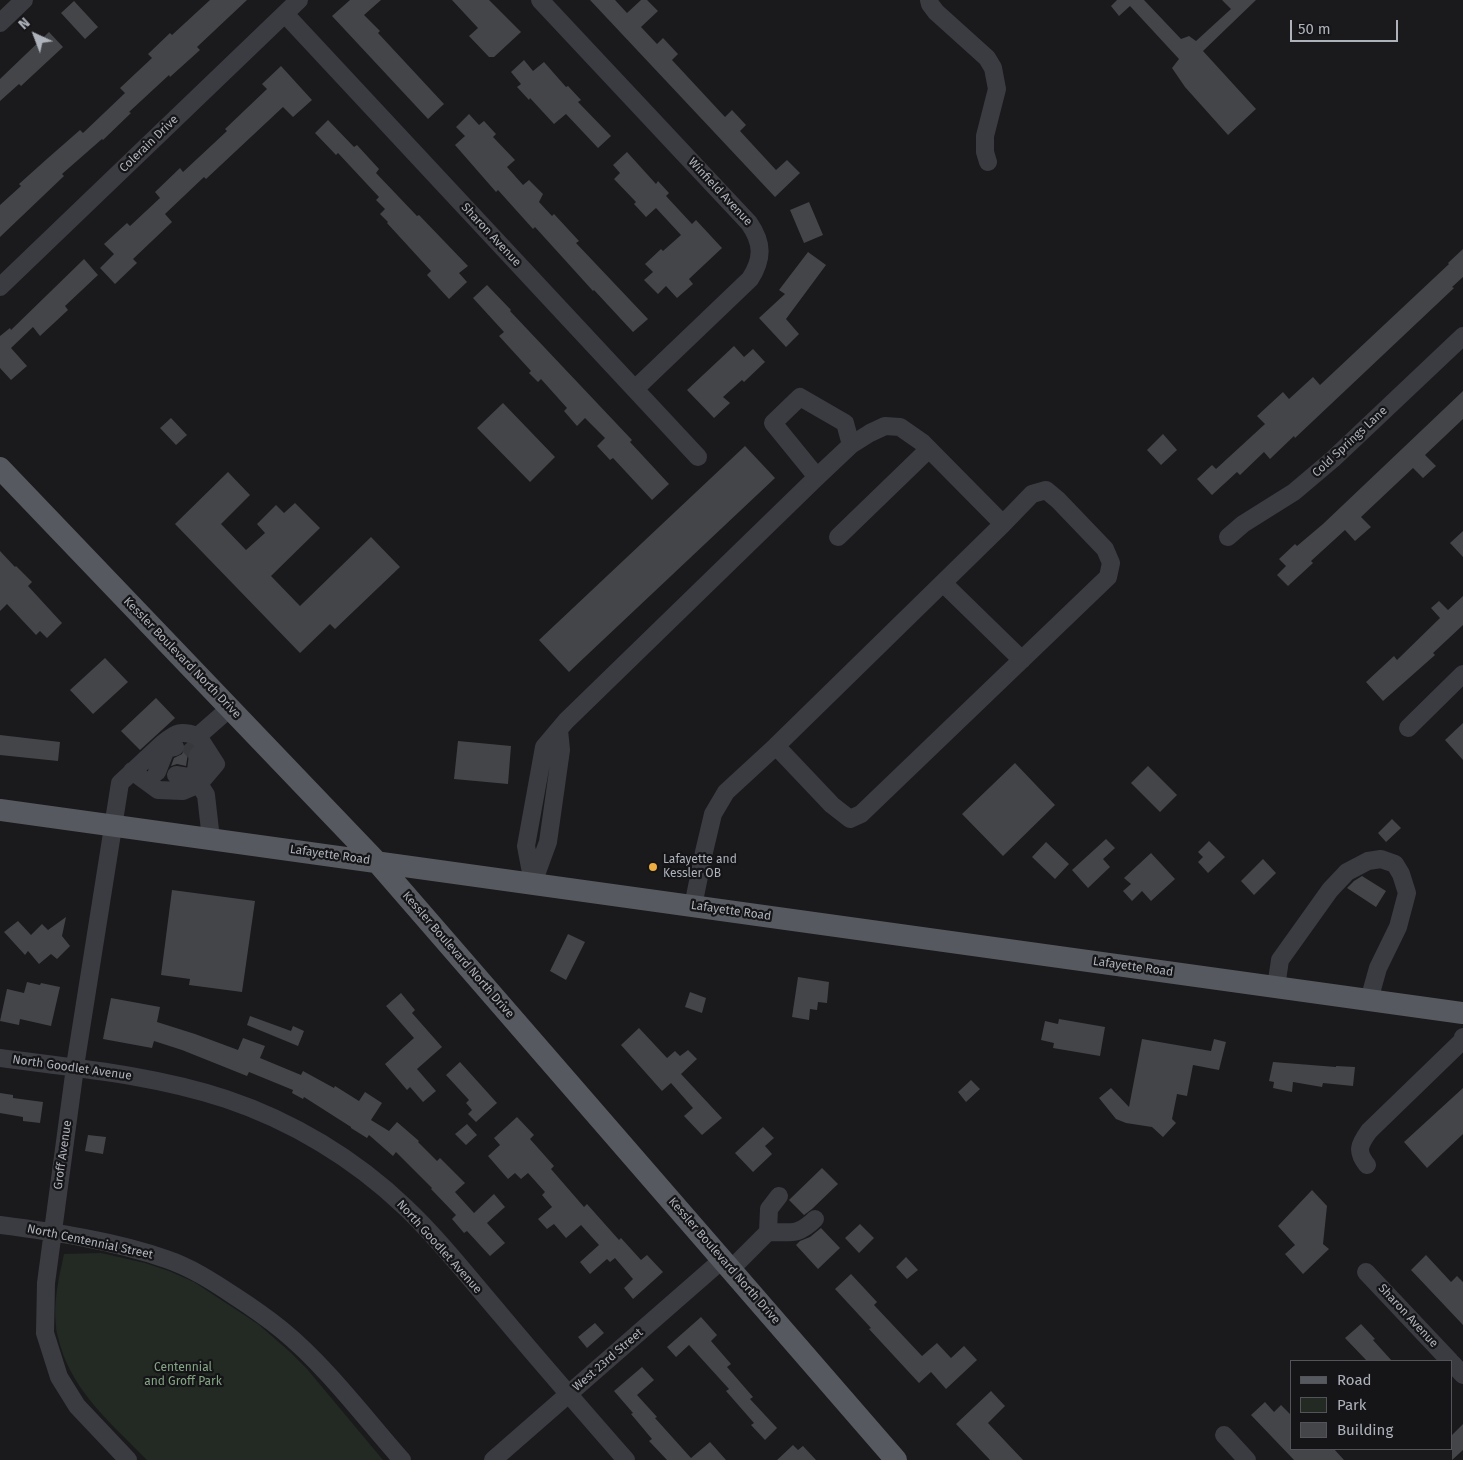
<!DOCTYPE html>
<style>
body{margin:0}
#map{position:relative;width:1463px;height:1460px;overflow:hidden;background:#1a1a1c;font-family:"Fira Sans",sans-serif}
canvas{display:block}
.legend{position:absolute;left:1290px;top:1360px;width:162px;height:90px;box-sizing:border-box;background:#151517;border:1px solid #525459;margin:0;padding:6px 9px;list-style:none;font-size:15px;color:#adb2bb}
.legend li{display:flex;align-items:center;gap:10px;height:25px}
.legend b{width:25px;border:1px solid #525459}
.north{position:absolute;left:10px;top:10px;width:50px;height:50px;-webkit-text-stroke:4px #151517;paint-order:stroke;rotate:317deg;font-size:14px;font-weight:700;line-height:20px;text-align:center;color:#adb2bb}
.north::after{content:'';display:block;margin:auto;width:18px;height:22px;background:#adb2bb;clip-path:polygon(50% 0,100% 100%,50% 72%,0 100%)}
.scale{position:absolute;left:1290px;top:20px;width:108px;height:22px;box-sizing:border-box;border:2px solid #adb2bb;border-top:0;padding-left:6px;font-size:15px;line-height:18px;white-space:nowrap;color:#adb2bb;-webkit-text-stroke:4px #151517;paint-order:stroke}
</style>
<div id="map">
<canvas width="1463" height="1460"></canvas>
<ul class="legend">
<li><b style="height:6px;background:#575960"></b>Road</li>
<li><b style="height:14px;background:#222a23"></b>Park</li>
<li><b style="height:14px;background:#444549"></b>Building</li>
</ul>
<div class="north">N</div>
<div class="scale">50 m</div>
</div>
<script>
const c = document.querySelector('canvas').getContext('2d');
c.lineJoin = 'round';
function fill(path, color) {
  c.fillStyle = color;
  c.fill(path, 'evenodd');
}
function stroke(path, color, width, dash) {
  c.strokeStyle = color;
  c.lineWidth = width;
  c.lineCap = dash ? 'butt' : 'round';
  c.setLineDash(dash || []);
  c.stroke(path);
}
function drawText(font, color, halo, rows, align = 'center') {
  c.font = font + ' "Fira Sans",sans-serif';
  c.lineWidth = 4.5;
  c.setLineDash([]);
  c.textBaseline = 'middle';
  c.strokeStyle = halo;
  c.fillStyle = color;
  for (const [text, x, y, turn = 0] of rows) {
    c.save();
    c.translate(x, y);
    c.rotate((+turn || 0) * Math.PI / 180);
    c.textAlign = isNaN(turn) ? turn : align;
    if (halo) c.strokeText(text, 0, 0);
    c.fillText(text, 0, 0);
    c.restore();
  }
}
fill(new Path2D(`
 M101,1253l44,10 24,8 25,11 64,42 32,28 17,17 76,91h-236c-34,-35 -73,-67 -87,-115 -1,-6 -4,-13 -4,-19 -3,-25 3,-48 8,-72z`), '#222a23');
fill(new Path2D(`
 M210,0h37l-50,47 3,3 -30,27 -1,-2 -40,37 2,1 -28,27 -1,-1 -40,35 2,2 -64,61v-32l21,-19 -2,-2 29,-26 32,-28 3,3 42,-40 -5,-5 32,-30 -4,-4 22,-21 2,2z
 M350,0h31l-17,15 16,16 -2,2 66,71 -16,15 -96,-103z
 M452,0h37l32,32 -27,25h-5l-20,-21 9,-8z
 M590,0h25l12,13 14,-13h6l11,11 -17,16 16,17 6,-6 15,16 -6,6 53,57 7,-7 14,15 -6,6 36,39 11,-10 13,13 -25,24z
 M1117,0h27l37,39 8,-3 7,5 35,-32 -9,-9h34l-53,51 53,58 -28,26 -43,-48 -13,-19 7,-9 -49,-53 -11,10 -8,-10z
 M74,1l24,26 -13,12 -24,-26z
 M49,32l14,15 -42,39 -2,-2 -19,17v-22z
 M524,60l9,11 11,-9 22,25 2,-1 13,14 -3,2 33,34 -13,12 -32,-34 -12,10 -24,-26 -1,2 -12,-13 4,-3 -10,-12z
 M281,66l31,34 -19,17 -10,-10 -77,72 -2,-2 -39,37 7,8 -39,37 4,4 -22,21 -15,-16 14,-14 -10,-10 23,-21 3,3 30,-28 -5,-6 25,-24 3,4 44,-41 -2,-2 42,-40 -5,-5z
 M469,114l10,11 5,-4 12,13 -3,3 22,23 -8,7 16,18 6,-5 14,14 -4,8 13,14 2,-2 25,27 -3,2 72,76 -15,13 -39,-42 -1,1 -58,-64 -2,2 -35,-39 -2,2 -41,-47 10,-9 -9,-9z
 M328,120l26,27 3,-2 22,24 -3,4 41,43 2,-1 49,51 -9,7 8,9 -18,17 -22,-24 4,-4 -44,-48 1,-1 -8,-8 5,-5 -9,-9 3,-3 -41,-44 -2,2 -21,-22z
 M627,152l29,32 2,-3 11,12 -3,3 26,28 4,-4 26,28 -33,31 4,5 -16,14 -11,-12 -8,8 -14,-14 9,-8 -8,-8 16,-15 2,2 18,-16 -25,-27 -10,9 -12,-13 2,-2 -22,-23 6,-6 -7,-8z
 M809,202l14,33 -19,8 -14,-33z
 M1463,249v28l-11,10 2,1 -159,150 -1,-2 -24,23 -6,-7 -24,23 -3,-3 -25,23 -15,-16 15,-14 4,4 49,-45 -8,-8 26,-24 6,7 24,-22 7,8 129,-121 -1,-1z
 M808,252l18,13 -40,54 13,15 -13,13 -27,-29 26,-24 -6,-4z
 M84,259l14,16 -33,31 3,4 -28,26 -7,-9 -22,21 16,18 -16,14 -11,-12v-32l10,-8 1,2z
 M487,285l24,25 -1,1 122,129 -2,2 39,42 -17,16 -39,-42 -3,2 -13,-14 8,-8 -20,-20 -8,8 -13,-15 3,-3 -26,-29 -3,3 -9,-9 2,-2 -32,-35 5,-4 -31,-34z
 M734,346l10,11 9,-8 12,13 -21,20 -2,-2 -19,17 7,6 -16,15 -27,-28z
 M1463,391v28l-38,36 11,11 -13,12 -10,-10 -52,49 10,10 -16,14 -10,-11 -34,31 2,2 -25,23 -11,-11 9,-9 -7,-7 16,-15 2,2 26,-22z
 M503,403l52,54 -25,25 -53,-54z
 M171,418l16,17 -11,10 -16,-17z
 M1163,434l14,16 -16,15 -14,-15z
 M745,446l30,32 -206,194 -30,-32z
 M228,472l22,23 -29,29 25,26 19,-17 -8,-9 19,-19 8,8 11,-10 25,25 -49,48 29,30 71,-69 29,30 -65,62 -5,-5 -30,29 -125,-129z
 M1463,531v26l-13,-14z
 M0,551l15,16 1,-1 16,16 -4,4 34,37 -15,15 -7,-7 -4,4 -29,-31 -7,7z
 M1463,596v29l-30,28 2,2 -52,46 -17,-19 28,-26 3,4 43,-42 -9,-10 8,-7 9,9z
 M105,658l23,24 -35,32 -23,-24z
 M156,698l19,20 -35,32 -19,-19z
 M1463,723v37l-18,-20z
 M0,735l60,7 -2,19 -58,-6z
 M458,741l53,5 -3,38 -54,-5z
 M186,744l6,2 -4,7 -2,13 -9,-2 -6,2 3,-8 8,-4z
 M1015,763l40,42 -52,51 -41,-42z
 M1148,766l29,29 -17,17 -29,-29z
 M1392,819l9,9 -15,14 -8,-9z
 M1106,839l9,9 -12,11 7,8 -22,21 -16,-18z
 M1209,841l16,16 -17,16 -10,-11 5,-5 -5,-5z
 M1046,842l23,22 -14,15 -23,-22z
 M1151,853l24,26 -24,22 -9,-10 -10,10 -9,-10 8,-7 -7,-6z
 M1263,859l13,14 -22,22 -13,-14z
 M1362,876l24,15 -10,16 -29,-19 7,-7z
 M172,890l83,11 -13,91 -53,-7 1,-6 -29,-4z
 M66,917l-4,19 8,10 -13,13 -6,-5 -12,10 -11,-13 -3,4 -21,-23 14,-11 13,14 11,-11 6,6z
 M568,934l17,8 -19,38 -16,-9z
 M798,977l31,5 -2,21 -9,-1 -1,8 -7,-1 -1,11 -17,-3z
 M27,982l13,3 1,-2 19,4 -9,39 -31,-7 -1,6 -19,-4 7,-32 17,4z
 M690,992l16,6 -4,15 -17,-6z
 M401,993l14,17 -3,3 30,34 -25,22 19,22 -13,11 -13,-15 -3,3 -22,-26 29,-26 -28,-32z
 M111,998l49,9 -3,15 38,12 43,16 5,-12 22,8 -5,12 41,17 2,-4 31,17 1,-2 24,15 6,-9 17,11 -11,17 18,11 8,-9 22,19 -1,1 19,19 3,-3 25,25 -10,9 19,21 20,-19 11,13 -18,16 18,20 -15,13 -23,-25 -3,2 -12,-14 4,-4 -25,-26 1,-1 -36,-36 -3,4 -24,-21 -2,3 -16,-10v-1l-47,-30 -1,2 -11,-6 1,-3 -44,-18 -2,4 -65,-26 -28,-9 -2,7 -49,-9z
 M250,1016l41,15 2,-5 11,5 -6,15 -51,-21z
 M1059,1019l46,8 -5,29 -47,-8 1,-5 -13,-3 4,-19 13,3z
 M639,1028l28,30 8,-7 5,5 8,-6 9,9 -16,15 41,44 -20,17 -18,-19 9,-8 -22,-25 -9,8 -41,-46z
 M1142,1039l69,12 3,-12 12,3 -7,28 -26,-5 -6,31 -10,-2 -5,25 4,4 -13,14 -11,-10 -26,-4 -10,-4 -17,-21 12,-10 18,19z
 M460,1062l37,41 -21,19 -8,-8 4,-4 -6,-7 3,-3 -23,-25z
 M1273,1062l63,5v-1l19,1 -2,19 -30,-3 -1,4 -29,-5 -1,10 -19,-4 1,-6 -5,-1z
 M971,1080l9,9 -14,13 -8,-10z
 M1463,1088v46l-36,34 -23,-26z
 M0,1093l13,2v3l30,4 -3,21 -17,-2v-4l-23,-4z
 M517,1117l17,18 -4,4 24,27 -3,3 33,38 3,-3 32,36 2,-2 20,22 6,-5 16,17 -30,27 -9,-11 9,-9 -18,-21 -5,4 -3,-3 -17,15 -10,-12 19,-17 -18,-20 -15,13 -12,-14 -7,5 -9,-10 14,-12 -10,-12 3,-3 -17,-19 -7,6 -6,-6 -7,6 -20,-23 12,-11 -6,-7z
 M467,1124l10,11 -11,10 -11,-11z
 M763,1127l11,11 -9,8 7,8 -19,18 -18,-19z
 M88,1135l18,2 -3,17 -18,-3z
 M822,1168l16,16 -26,25 -8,6 -15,-15z
 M1312,1190l15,16 -4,38 6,5 -26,25 -18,-20 10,-9 -17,-19z
 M860,1224l14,14 -15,15 -14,-15z
 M821,1228l19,20 -22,21 -22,-24 4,-4 10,-4z
 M1426,1255l25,27 6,-6 6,6v43l-52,-55z
 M906,1257l12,13 -11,9 -11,-12z
 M851,1274l26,28 -3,3 48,51 15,-13 14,15 13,-12 13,14 -31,29 -15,-17 -12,11 -50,-54 2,-1 -36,-39z
 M701,1317l16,18 -6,6 20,23 -4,3 26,30 -3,2 27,29 -12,12 -14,-15 3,-2 -28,-32 3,-2 -40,-44 -13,12 -9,-10z
 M595,1323l9,10 -17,15 -9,-11z
 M1361,1324l14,15 -2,1 19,21h-25l-22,-23z
 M642,1367l12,13 -17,15 20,22 -2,1 36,40 19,-16 16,18h-59l-18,-19 3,-2 -21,-25 2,-1 -19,-22z
 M991,1391l14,15 -17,17 35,37h-33l-34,-36z
 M1265,1402l9,10 7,-7 11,11v33h42l10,11h-50l-43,-45z
 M1463,1424v26l-11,10v-25z
 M793,1445l5,5 5,-4 13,14h-39z`), '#444549');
stroke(new Path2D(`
 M187,743l11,12`), '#37383c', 18, [18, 9]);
stroke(new Path2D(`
 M540,0l209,223c14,20 14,36 1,56l-115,110
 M929,0l1,4 6,8 51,46 6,10 4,21 -12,47v16l3,10
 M285,14l413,443
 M0,23l24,-23
 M0,287l299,-287
 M851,445l19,-12 15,-7 15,1 23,16 80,81 29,-30 14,-4 12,10 47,49 6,14 -3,14 -247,237 -11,5 -18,-14 -56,-59 227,-222
 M838,537l91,-88
 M1228,537l15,-13 51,-32 39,-33 130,-123
 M943,583l79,77
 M1408,728l55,-54
 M162,744c14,-11 17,-14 36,-8l32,-28
 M198,755l-3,23 11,17 5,44
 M132,771l26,19 25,1 16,-7 17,-20 -18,-28
 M157,772l9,-23 9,-2
 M176,775l19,3 -12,2
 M533,883l-7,-37 18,-99 22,-26 251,-244 34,-32 -6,-22 -45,-26 -27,26 44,54
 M533,883l15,-41 13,-92 -2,-20
 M693,906l11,-54 9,-38 13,-22 50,-46
 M1276,987l4,-27 50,-70 17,-18 21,-11 13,-2 14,5 6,10 6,19 -9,34 -20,41 -9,32
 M0,1058c75,10 154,17 226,41 66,22 129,60 179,108 35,33 65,72 96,108 41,49 83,97 125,145
 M1367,1165c-11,-14 -8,-20 2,-34l94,-91v-3
 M0,1225c54,7 115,16 166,34 24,8 46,22 67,36 17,11 33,22 49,35 44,36 82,87 120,130
 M768,1232l1,-23 10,-13
 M731,1269l37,-37c23,0 30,4 47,-13
 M1366,1272l84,89
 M1452,1363l11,12
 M1224,1435l23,25
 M128,1460l-51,-54 -18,-29 -14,-44 1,-50 30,-223 44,-277 42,-39 4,5
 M493,1460l229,-200`), '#3b3c41', 18);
stroke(new Path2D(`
 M0,468l377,394 519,598
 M0,810l1463,203`), '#575960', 22);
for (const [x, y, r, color] of [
 [653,867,5,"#edad41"]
]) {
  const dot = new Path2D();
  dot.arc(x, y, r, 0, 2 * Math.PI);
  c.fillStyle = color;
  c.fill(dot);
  stroke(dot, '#151517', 2);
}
drawText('12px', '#adb2bb', '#151517', [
 ["Colerain Drive",149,144,-44],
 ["Winfield Avenue",720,192,47],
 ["Sharon Avenue",491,235,47],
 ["Cold Springs Lane",1350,442,-43],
 ["Kessler Boulevard North Drive",182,658,46],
 ["Lafayette Road",330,855,8],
 ["Lafayette Road",731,911,8],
 ["Kessler Boulevard North Drive",458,955,49],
 ["Lafayette Road",1133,967,8],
 ["North Goodlet Avenue",72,1068,8],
 ["Groff Avenue",63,1155,-82],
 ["North Centennial Street",90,1242,12],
 ["North Goodlet Avenue",439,1247,48],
 ["Kessler Boulevard North Drive",724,1261,49],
 ["Sharon Avenue",1408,1316,47],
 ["West 23rd Street",608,1360,-41]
]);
drawText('12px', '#adb2bb', '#151517', [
 ["Lafayette and",663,860],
 ["Kessler OB",663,874]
], 'left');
drawText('12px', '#85a585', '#151517', [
 ["Centennial",183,1368],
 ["and Groff Park",183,1382]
]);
</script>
